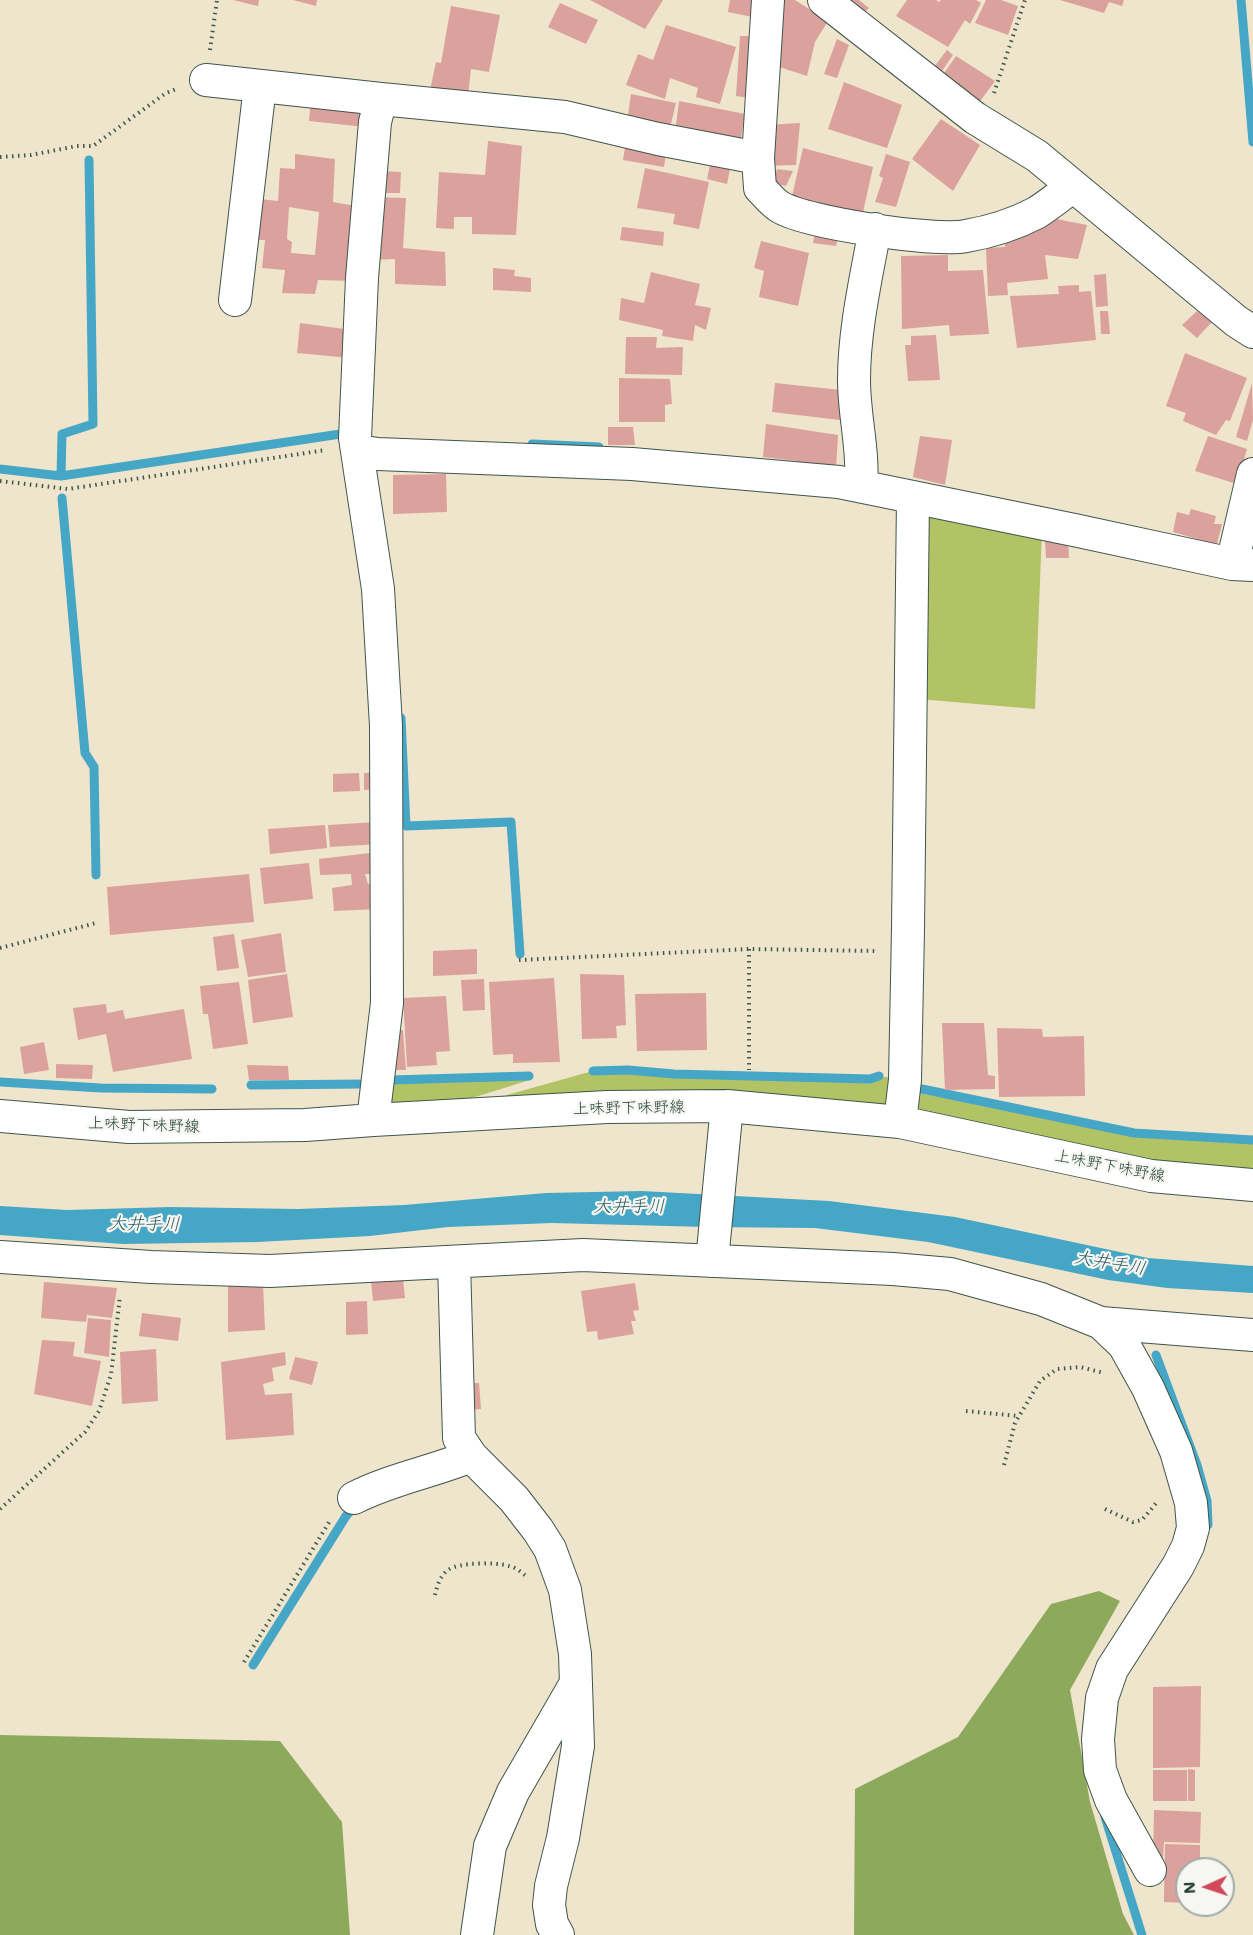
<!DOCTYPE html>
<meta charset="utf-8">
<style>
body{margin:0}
#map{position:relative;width:1253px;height:1935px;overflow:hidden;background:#efe5cc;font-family:Mali,sans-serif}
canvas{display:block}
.north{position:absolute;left:1175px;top:1857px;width:60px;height:60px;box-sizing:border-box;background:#f6f6f2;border:2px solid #a0aca6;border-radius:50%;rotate:267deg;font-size:16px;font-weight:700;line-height:24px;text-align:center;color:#1f3d34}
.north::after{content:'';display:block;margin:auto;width:21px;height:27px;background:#d1495b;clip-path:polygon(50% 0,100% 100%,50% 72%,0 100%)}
</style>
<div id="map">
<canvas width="1253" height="1935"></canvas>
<div class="north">N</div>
</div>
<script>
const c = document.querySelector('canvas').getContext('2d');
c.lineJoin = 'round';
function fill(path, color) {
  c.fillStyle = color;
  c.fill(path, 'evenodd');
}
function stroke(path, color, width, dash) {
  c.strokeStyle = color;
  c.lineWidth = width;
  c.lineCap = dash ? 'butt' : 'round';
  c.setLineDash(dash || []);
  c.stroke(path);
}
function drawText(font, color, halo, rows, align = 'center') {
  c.font = font + ' Mali,"Klee One",sans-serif';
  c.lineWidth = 4.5;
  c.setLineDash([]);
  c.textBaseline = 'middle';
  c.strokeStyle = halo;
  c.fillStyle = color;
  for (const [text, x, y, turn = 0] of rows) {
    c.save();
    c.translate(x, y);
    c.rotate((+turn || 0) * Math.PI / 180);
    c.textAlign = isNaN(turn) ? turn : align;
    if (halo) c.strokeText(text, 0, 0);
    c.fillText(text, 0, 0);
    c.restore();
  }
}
fill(new Path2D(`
 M927,516l115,14 -7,179 -117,-10z
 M589,1072l237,9h47l9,-4h19l-9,21 -18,14 -392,-5 25,-12z
 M532,1077l1,2 -106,33 -36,-5 -10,-25z
 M909,1091l225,45 119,6v34l-99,-8 -234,-52z`), '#b2c366');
fill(new Path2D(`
 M1099,1591l21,10 -50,89 20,112 33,112 11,21h-280l1,-146 103,-52 93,-133z
 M0,1735l280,6 62,81 8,113h-350z`), '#8da95b');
fill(new Path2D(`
 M642,1191l187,10 126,16 193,41 105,8v27l-86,-5 -59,-8 -180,-38 -113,-14 -108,-1 -155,-4 -104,4 -78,9 -112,6 -135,2 -123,-9v-29l67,4 103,-3 128,2 106,-4 142,-12z`), '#45a7c5');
stroke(new Path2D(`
 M1241,0l12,142
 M532,444l67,3
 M0,469l61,7 286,-43
 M61,476l1,-42 31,-10 -4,-264
 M62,498l23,255 9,14 2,108
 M401,718l5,108 105,-4 9,132
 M593,1071l35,-1 46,4 196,5 9,-3
 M391,1080l138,-4
 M0,1082l101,6 111,1
 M251,1085l116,-1
 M922,1089l212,44 119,7
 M1156,1355l41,110 10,36 1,24
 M253,1665l93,-149 8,-9 5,-2
 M1105,1817l37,118`), '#45a7c5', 9);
fill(new Path2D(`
 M233,0h26l-1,6z
 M293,0h24l-1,6z
 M590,0h73l-18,29z
 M730,0h31l-4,18 -29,-6z
 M778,0h17l33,21 -13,21 -8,34 -34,-11z
 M840,0h19l10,8 -10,9z
 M907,0h29l3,2 2,-2h35l5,3 -11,21 -5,-4 -17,27 -52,-31z
 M986,0h15l17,6 -10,29 -33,-12z
 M1060,0h64l-2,6 -13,-4 -5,11z
 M560,3l38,17 -12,24 -38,-17z
 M451,6l49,9 -11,57 -18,-3 -3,26h-39l7,-33 5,1z
 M666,25l70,22 -16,57 -24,-7 2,-9 -28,-10 -5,21 -39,-14 12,-31 15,6z
 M740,36h19l-3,63 -20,-3z
 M837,39l12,6 -12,33 -13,-4z
 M947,50l6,5 -15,22 -7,-6z
 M956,56l39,25 -17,23 -38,-25z
 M844,82l58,23 -15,43 -59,-19z
 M631,94l45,9 -7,29 -42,-10z
 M311,98l56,5 -2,24 -56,-6z
 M679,101l66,13 -6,35 -64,-16z
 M941,119l39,26 -27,46 -41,-32z
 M800,123l-4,42 -30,1 1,-41z
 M488,141l34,5 -6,89 -44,-1v-17h-18v12l-18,-1 3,-56 46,3z
 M626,141l41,6 -3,20 -41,-7z
 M803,148l70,19 -11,50 -71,-16z
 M295,154l40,5 -2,43 23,4 -4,75 -34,-1 -3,14 -33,-1 3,-23 -23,-2 3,-28h-9l3,-41 19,2 2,-33 15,1zM289,207l30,5 -4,43 -24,-2 1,-11 -5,-3z
 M886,154l24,8 -14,45 -21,-5 8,-24 -4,-2z
 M711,160l20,4 -4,20 -20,-5z
 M645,168l64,14 -10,47 -26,-5 2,-10 -38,-6z
 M777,169l16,2 -7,15 -13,-3z
 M380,171l21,1 -1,21h-21z
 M373,197l33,1 -3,50 42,4 1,34 -51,-2v-25l-25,1z
 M1046,217l41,8 -9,34 -33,-4 3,24 -41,4 1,12 -20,1 -2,-48 19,-1v-16l39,-4z
 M622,227l42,5 -1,14 -43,-6z
 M816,227l24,3 -4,16 -23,-3z
 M761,241l48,12 -11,53 -39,-9 5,-26 -10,-3z
 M948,255v16l35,-1 6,64 -39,2 -1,-11 -47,4 -1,-73z
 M493,268l22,2 -1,6 17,2v14l-38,-2z
 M651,272l49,12 -5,21 16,3 -5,22 -11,-5 -2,16 -31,-5 1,-6 -44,-10 2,-22 23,5z
 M1106,274l2,32 -12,1 -2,-32z
 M1079,285v7l12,-1 5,49 -79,8 -7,-52 49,-2 -1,-8z
 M1100,311h8l2,23h-9z
 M1197,311l15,11 -15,16 -15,-13z
 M300,323l52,7 -1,28 -54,-5z
 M936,335l4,45 -32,1 -3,-36h6v-9z
 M626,337h31l-1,11 27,-1 -1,28 -57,-1z
 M1185,353l62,25 -17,43 -4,-1 -10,15 -33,-14 3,-8 -20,-7z
 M619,378l51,1 2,25 -7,1v17h-46z
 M775,383l66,7 -1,30 -68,-8z
 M1252,383l1,37 -6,21 -11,-4z
 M766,424l72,11 -2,34 -39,-4v-4l-34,-4z
 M608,427h25l2,18h-27z
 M920,436l32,4 -7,45 -32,-8z
 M1208,436l39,13 -10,35 -42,-13z
 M446,474l1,38 -54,2v-39z
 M1191,509l25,7 -2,8h8l-5,20 -20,-3v-2l-24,-7 4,-20 12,3z
 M1068,540l1,18h-23l-1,-17z
 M380,772v17l-16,1v-17z
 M359,773l1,18 -27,1v-18z
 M377,822l2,22 -49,3 -2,-22z
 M325,825l2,23 -57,6 -2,-25z
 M378,852v22h-13l3,10 13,2 -2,23 -45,2 -2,-23 20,-3 -1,-11 -31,1 -1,-16z
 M309,863l4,36 -49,5 -4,-36z
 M249,874l5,48 -144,13 -3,-48z
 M281,933l5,39 -38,5 -7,-37z
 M234,934l5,34 -22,3 -4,-34z
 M477,949v25l-44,2v-25z
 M287,974l6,43 -40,6 -5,-43z
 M580,974l44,1 2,50 -10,1 1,12 -35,1z
 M554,978l6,84 -47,1v-9l-20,1 -4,-73z
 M484,979l1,31 -22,1 -2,-31z
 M239,982l9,62 -35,5 -5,-35h-5l-3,-28z
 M706,993l1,57 -70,1 -2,-57z
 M446,996l4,55 -14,1 1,13 -30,2 -4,-69z
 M106,1004l1,9 16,-3 2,9 59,-10 8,50 -79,13 -7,-38 -28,6 -5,-32z
 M942,1023h42l4,52 7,1v13l-50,1z
 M997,1028l45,1 1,8 41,-1 1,60 -86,1z
 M394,1030h9l3,40h-11z
 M44,1042l5,28 -25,4 -4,-27z
 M56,1064l37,1 -1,14 -36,-1z
 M247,1065l41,1 1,14h-40z
 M403,1279l2,19 -32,3 -2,-20z
 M44,1282l73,6 -5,30 -25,-3 -1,7 -45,-4z
 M635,1283l4,27 -6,1 3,10h-5l3,13 -36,6 -1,-9 -10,1 -6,-41z
 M263,1284l2,46 -37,2v-47z
 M367,1301l1,33 -22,1v-33z
 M142,1313l39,5 -3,23 -39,-5z
 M88,1318l23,2 -2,37 -25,-4z
 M42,1340l33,2 -2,14 28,5 -9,45 -58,-12z
 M156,1349l2,52 -36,3 -2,-52z
 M285,1352l1,13 -14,3 2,13 -11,3 2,11 27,-2 2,42 -68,5 -5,-78z
 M295,1357l23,5 -6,23 -23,-6z
 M468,1383h11l2,26 -11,1z
 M1201,1686l-1,81 -47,1v-81z
 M1188,1769l7,1v31h-7z
 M1153,1770h34v31h-34z
 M1154,1810l47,2 -1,31 -36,-1 -1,16h-10z
 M1165,1844l35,1v24h-13v34l-23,-1z`), '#dba19d');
const minor = new Path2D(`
 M768,0l-10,158 2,30c6,6 13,15 20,19 27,16 155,35 186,29 23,-4 49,-12 70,-23 13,-8 25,-18 37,-27
 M824,0l151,118 62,38 199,165 17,11
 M206,80l175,19
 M235,300l25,-214
 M358,451l20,3 254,10 207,18 235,48 158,34 21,1
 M861,486c3,-35 -7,-70 -7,-106 0,-50 12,-102 21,-151
 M1232,564l21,-90
 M0,1116l129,11 176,-2 68,-5 234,-13 120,-1 173,16 251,54 102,9
 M373,1120l14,-117 -1,-277 -8,-137 -23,-151 7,-160 13,-156 6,-23 184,18 93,22 100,19
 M900,1122l5,-42 3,-151 5,-432
 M0,1257l151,10 119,4 313,-16 310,14 57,5 91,25 60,24 152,12
 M712,1261l15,-155
 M454,1262l5,176 12,18 43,43 24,31 12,19 15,41 10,64 3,92 -15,92 -12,48 -2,19 3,19 6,11
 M1101,1323l23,22 24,43 28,63 15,52 2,25 -5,18 -10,20 -66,103 -10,29 -4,41 2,31 11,30 39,70
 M354,1498c37,-19 78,-26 117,-42
 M477,1935l13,-89 23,-54 63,-109`);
stroke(minor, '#3e564b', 34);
stroke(new Path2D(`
 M210,50l7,-50
 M994,93l31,-93
 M0,157l31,-2 46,-9h16l73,-53 10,-4
 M0,481l68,8 258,-39
 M0,948l96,-25
 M749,949v121
 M519,960l230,-11 129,2
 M966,1411l52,5
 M1004,1465l11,-42 25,-42 17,-12 23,-2 24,6
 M0,1509l85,-77 14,-21 12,-36 9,-79
 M1105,1509l28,13 9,-2 16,-19
 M435,1595c2,-9 5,-19 13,-25 11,-8 48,-8 61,-4 6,1 12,6 17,10
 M244,1662l87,-143`), '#3e564b', 4, [1.5, 4.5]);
stroke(minor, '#fff', 32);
drawText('16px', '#1f3d34', '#f6f6f2', [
 ["上味野下味野線",629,1108,-1],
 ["上味野下味野線",144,1125,2],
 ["上味野下味野線",1110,1166,11]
]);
drawText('italic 18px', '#2a5d60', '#f6f6f2', [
 ["大井手川",629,1206],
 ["大井手川",144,1224,1],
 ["大井手川",1110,1263,10]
]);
</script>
